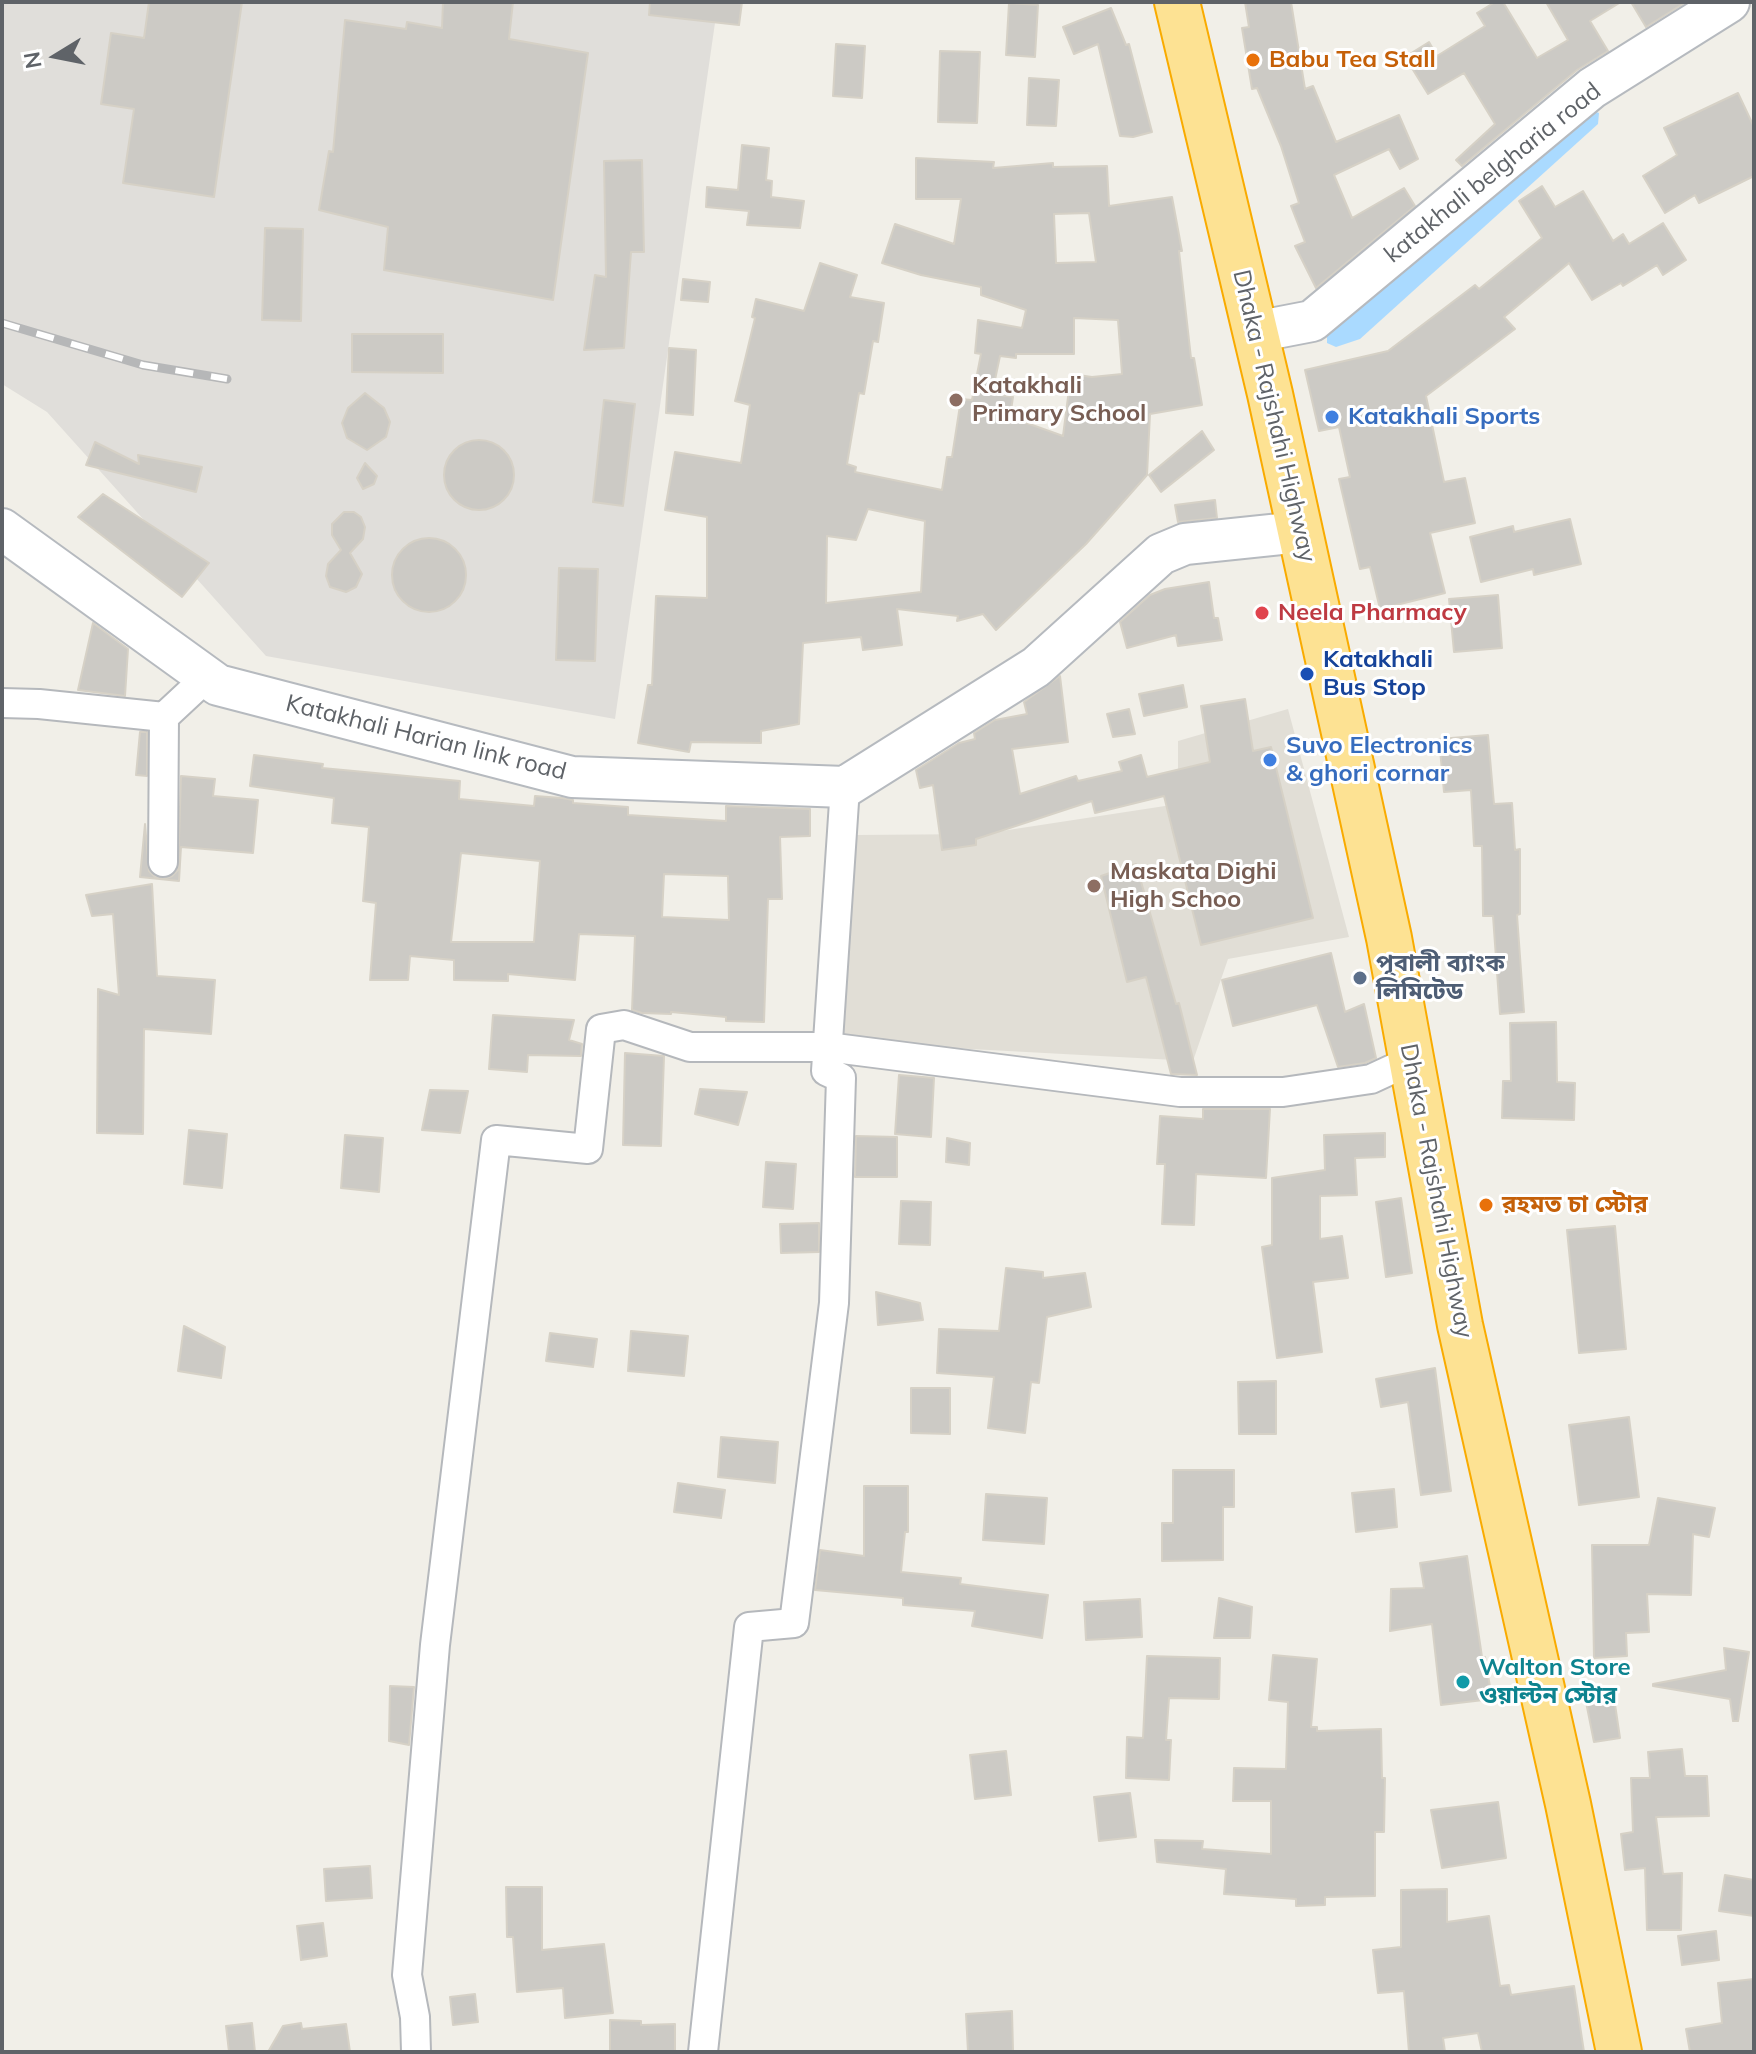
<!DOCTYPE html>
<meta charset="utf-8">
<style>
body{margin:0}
#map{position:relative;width:1756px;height:2054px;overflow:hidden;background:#f1efe8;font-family:Mulish,sans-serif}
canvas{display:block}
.frame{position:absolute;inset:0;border:4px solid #5f6368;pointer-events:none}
.north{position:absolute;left:16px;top:16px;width:80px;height:80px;-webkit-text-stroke:6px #fff;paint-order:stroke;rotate:260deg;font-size:22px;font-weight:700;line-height:32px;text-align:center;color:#5f6368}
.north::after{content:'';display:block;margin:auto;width:28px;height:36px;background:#5f6368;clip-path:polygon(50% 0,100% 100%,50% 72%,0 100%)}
</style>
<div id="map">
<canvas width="1756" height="2054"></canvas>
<div class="frame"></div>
<div class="north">N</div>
</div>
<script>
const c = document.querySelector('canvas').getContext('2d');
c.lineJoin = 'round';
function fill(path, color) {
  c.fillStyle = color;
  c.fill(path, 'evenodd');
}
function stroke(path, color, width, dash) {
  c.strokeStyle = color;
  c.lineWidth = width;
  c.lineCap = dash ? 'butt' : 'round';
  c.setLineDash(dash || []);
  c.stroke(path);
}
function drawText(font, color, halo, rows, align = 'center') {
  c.font = font + ' Mulish,"Noto Sans Bengali",sans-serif';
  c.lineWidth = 6;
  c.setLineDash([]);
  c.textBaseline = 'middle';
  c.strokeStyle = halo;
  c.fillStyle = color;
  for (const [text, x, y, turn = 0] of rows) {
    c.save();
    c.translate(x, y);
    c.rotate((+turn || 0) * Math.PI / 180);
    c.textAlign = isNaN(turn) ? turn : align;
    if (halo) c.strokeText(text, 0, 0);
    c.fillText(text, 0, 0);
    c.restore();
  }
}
fill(new Path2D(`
 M2,2h716l-103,717 -349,-63 -219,-244 -45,-28z`), '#e0deda');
fill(new Path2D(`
 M1288,709l61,228 -121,22 -35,102 -352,-19 15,-207 126,-1 196,-30v-63z`), '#e1ded6');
fill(new Path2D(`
 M1594,111l5,2 -1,11 -238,215 -24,8 -9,-4v-7l7,-8z`), '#aadaff');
const building = new Path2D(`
 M149,2h93l-28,195 -91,-14 11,-74 -33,-5 10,-71 33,5z
 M443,2h70l-4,37 79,14 -35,247 -169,-30 4,-43 -69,-17 10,-59 4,1 12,-132 61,9 1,-7 35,6z
 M650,2h92l-3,23 -90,-10z
 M1245,2h46l14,87 8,-3 23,56 63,-27 19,44 -18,10 -11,-20 -55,26 18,43 52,-30 11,18 -99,82 -21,-42 10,-4 -14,-36 8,-3 -18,-57 -24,-58 -5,1 -10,-61 7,-1z
 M1495,2h8l34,56 31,-18 -22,-38h75l-31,19 18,30 -31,19 -115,96 -6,-6 39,-36 -31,-51 -36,21 -23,-37 24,-15 8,14 48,-30 -8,-13z
 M1631,2h55l-40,25z
 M1009,3l29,2 -3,52 -29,-2z
 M1111,8l15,37 3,-1 23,88 -19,5 -13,-1 -22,-92 -24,10 -11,-27z
 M836,44l29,2 -3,52 -29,-2z
 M940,51l40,1 -3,71 -39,-1z
 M1029,78l30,2 -3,46 -29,-1z
 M1738,93l16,34v49l-55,27 -4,-8 -30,18 -22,-37 34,-21 -13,-27z
 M742,145l27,3 -3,32 6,1 -1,16 33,4 -4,27 -53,-3 2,-14 -43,-4 1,-20 31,3z
 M916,158l78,4 -1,6 60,-5v4l54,-1 2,40 63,-9 10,54h-3l12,107h3l8,47 -52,9 -3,61 -61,69 -90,86 -13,-16 -26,7 1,-5 -61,-7 5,36 -39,5 -2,-13 -58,6 -4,81 -38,7v12l-70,-1 -2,10 -51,-9 10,-58h4l4,-89 51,2v-81l-42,-7 10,-58 66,11 9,-58 -15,-4 20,-83 -3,-1 4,-18 48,12 16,-48 37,12 -7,22 34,6 -6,39 -5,-1 -9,53 -5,-1 -12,71 9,3 -1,5 87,18 5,-33h5l9,-58 11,1 9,-46 -6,-1 3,-33 44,8 4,-18 -45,-15v-8l-60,-12 -39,-12 13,-39 59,20 7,-45h-45zM1089,213l7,49 -40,1 -2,-49zM1074,318l44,2 4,54 -30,3 -21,-3 -8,62 -53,-19 3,-20 -21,-3 8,-38 16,2v-4h58zM868,509l57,12 -4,71 -95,11 1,-67 29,4z
 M642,160l2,92h-13l-7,96 -40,2 11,-75 11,2 -2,-116z
 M1542,186l13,21 28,-16 30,50 10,-7 6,10 34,-21 23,37 -23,15 -6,-10 -34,21 -2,-3 -29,17 -23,-37 -65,54 11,12 -89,67 18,86 21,-4 10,45 -45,10 15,60 -65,16 -10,-42 -10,2 -21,-90 11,-2 -11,-50 -20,4 -14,-61 83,-19 87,-66 4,4 63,-51 -23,-37z
 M265,228l38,1 -2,92 -39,-1z
 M683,279l27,3 -2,20 -27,-2z
 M352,334h91v39l-91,-1z
 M669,348l27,2 -3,65 -27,-2z
 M365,393l19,15 6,14 -4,15 -19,13 -20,-12 -5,-15 6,-15z
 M604,400l31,4 -12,102 -30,-4z
 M1202,431l12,19 -53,42 -12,-17z
 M444 475a35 35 0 1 1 70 0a35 35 0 1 1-70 0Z
 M95,442l44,22 -1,-9 64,12 -6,25 -110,-27z
 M365,463l12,13 -3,8 -11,5 -6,-11z
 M103,494l106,69 -27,34 -104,-80z
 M1215,500l2,18 -39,4 -3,-17z
 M344,512h10l7,5 4,10 -2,12 -13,14 12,21 -6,13 -10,5 -16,-5 -4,-11 2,-12 13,-14 -9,-15v-11z
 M1570,519l11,45 -47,11 -1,-6 -52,13 -11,-45 43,-11 1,6z
 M392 575a37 37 0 1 1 74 0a37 37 0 1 1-74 0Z
 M559,568l39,1 -3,92 -39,-1z
 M1209,582l5,36h4l4,22 -44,6 -2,-11 -49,13 -7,-26 30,-27 15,-6z
 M1498,595l4,53 -48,4 -5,-53z
 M93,623l35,26 -3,47 -47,-6z
 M1060,676l8,66 -56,7 8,45 56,-18 2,5 44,-10 -3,-9 22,-7 6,22 63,-15 -9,-56 44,-7 8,52 18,-4 42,171 -112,27 -37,-149 -69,17 -3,-12 -116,38v6l-34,5 -9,-65 -13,3 -4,-18 43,-27 16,-4 -1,-6 21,-13 32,-6 -3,-12z
 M1183,685l4,22 -43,9 -5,-22z
 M1129,709l6,25 -22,3 -6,-23z
 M140,732h7v44l-11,-1z
 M1488,735l6,69 18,-1 3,47 5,-1v65l-3,1 7,97 -24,2 -7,-98h-10l-1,-70h-8l-3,-56 -27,2 -5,-53z
 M254,755l69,9 -1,4 138,13 -1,18 75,7 1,-10 27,2 11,2v3l55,4v8l98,6v-15l84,3v27l-30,1 2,62h-14l-4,123 -38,-1v-4l-55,-5v2l-29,-1 -10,-3 3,-74 -56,-2 -4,46 -67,-6v7l-54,-1v-20l-44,-4 -2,24h-38l6,-77 -13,-2 6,-74 -37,-4 2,-25 -84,-12zM461,853l79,8 -6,81h-83zM664,874l64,2 1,44 -67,-3z
 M181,776l34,3 -2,17 45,4 -5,53 -72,-6 -2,34 -39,-4 5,-53 4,47 6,6 9,2 8,-3 6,-6z
 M1136,864l40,140 3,-1 18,72 -26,-1 -25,-97 -19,5 -26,-106z
 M152,884l5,92 58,4 -4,54 -67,-5 -1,105 -46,-1 1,-144 21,6 -6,-81 -21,2 -6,-21z
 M1331,953l14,59 19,-8 12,54 -11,5 -27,4 -21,-62 -84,21 -11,-46z
 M493,1015l81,5 -5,20 13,4 -1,12 -53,-1 -1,17 -38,-3z
 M1556,1022l1,60 18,1 -1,37 -72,-2 1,-37h8l-1,-58z
 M625,1053l39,3 -3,90 -38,-1z
 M899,1075l35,3 -3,59 -36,-3z
 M700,1089l47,3 -9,33 -43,-11z
 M430,1090l38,1 -8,42 -38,-3z
 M1203,1109h67l-4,69 -70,-4 -2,51 -32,-1 3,-60h-8l3,-48 43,3z
 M189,1130l38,4 -5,54 -38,-4z
 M1385,1133v24l-30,1 2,37 -37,1v43l22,-3 6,42 -35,4 9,70 -45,6 -15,-111 10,-2v-67l53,-8 -1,-35z
 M345,1135l38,3 -4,54 -38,-4z
 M856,1136l41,1v40h-42z
 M947,1138l23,5 -1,22 -23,-3z
 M766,1162l30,2 -3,45 -30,-2z
 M1401,1198l11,75 -26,4 -10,-75z
 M901,1201l30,1 -1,43 -31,-1z
 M819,1223v29l-38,1 -1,-29z
 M1615,1226l11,123 -47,4 -12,-123z
 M1006,1268l37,4v6l42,-5 6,34 -44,10 -8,66 -8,-1 -6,51 -37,-5 6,-51 -57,-4 2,-44 60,2z
 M876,1292l44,11 3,17 -45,5z
 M184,1326l41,21 -4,31 -43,-7z
 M631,1331l57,5 -4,40 -56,-5z
 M550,1333l47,6 -4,28 -47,-6z
 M1435,1368l16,123 -30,4 -13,-93 -27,5 -5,-28z
 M1276,1381v53h-37l-1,-52z
 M911,1388h39v46l-39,-1z
 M1629,1417l10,80 -60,8 -10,-80z
 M721,1437l57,5 -3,41 -57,-6z
 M1173,1470h61v37h-11v53l-61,1v-38h11z
 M678,1483l47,7 -4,28 -47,-6z
 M864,1486h44v46h-3l-4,40 60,6 -1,6 88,11 -6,43 -70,-12 3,-15 -72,-6v-7l-88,-8 5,-40 44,6z
 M1394,1489l3,38 -41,5 -4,-39z
 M986,1494l61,4 -3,46 -61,-4z
 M1658,1498l57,10 -6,29 -16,-3 -2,61 -44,-1 2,38 -23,1 1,23 -33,2 -2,-113h57z
 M1467,1556l15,101h3l7,42 -51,6 -9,-81 -42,7 1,-42 33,-1 -4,-25z
 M1219,1598l33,9 -2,31h-36z
 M1140,1599l2,38 -56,3 -2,-38z
 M1724,1648l25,4 -11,69h-5l-3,-22 -77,-13v-2l73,-14z
 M1273,1655l44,4 -6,68h6v4l64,-2 1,49h3l-1,54h-9v64l-50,1v8l-29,1v-7l-72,-5 2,-25 -69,-7 -2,-22 48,1 -1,8 69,5v-53h-38l1,-33 52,1 2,-67 -19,-2z
 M1147,1656l73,2 -1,41 -50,-1 -3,42h5l-2,40 -43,-2 1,-41 16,1z
 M390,1686l24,1 -5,58 -20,-4z
 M1613,1691l7,47 -26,4 -9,-45z
 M1682,1749l3,27h22l2,40 -53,1 7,57 19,-1 -1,57h-34l-2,-62 -20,2 -4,-36 12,-2 -2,-54h19l-2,-26z
 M1006,1751l5,44 -36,4 -5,-44z
 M1130,1793l6,44 -37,4 -5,-44z
 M1498,1802l8,56 -64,10 -11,-58z
 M370,1866l2,32 -46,3 -2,-32z
 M1725,1875l29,5v36l-35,-5z
 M506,1887h36v63l62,-6 9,69 -48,5 -2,-30 -46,4 -4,-55h-6z
 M1447,1889v33l42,-6 11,70 9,-1 2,10 63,-9 10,66h-102l-4,-19 -35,5 2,14h-36l-5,-61 -26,2 -5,-43 28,-3v-57z
 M323,1923l4,33 -26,4 -4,-34z
 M1716,1931l3,29 -37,5 -4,-29z
 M1754,1979v73h-64l-4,-23 36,-6 -4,-40z
 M475,1994l3,28 -25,3 -3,-28z
 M1012,2011l1,40 -45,1 -2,-38z
 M610,2020l31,1v4l34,-1v28h-65z
 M252,2023l3,29h-26l-3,-26z
 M301,2023l1,6 44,-5 4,28h-82l15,-26z`);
fill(building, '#cccac5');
stroke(building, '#d6d1c6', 2);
const street = new Path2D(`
 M2,703l37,1 125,13 -1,145
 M164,717l43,-40
 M416,2052l-1,-35 -8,-42 28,-330 61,-505 92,9 13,-120 23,-4 66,22h137l353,45h103l88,-13 41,-19
 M703,2052l46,-425 45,-4 40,-320 7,-225 -15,-7 19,-284`);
const secondary = new Path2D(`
 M1255,332l57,-11 280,-233 137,-86
 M2,529l216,156 354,92 273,10 191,-120 125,-113 24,-10 115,-12`);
const highway = new Path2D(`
 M1177,2l93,392 119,544 71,387 108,479 51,248`);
stroke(street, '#b5b8bc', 32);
stroke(secondary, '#b6babf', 44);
stroke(highway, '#f9ab00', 48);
stroke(street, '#fff', 28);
stroke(secondary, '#fff', 40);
stroke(highway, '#fde293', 44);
const rail = new Path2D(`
 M2,323l141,42 84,14`);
stroke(rail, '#b6b7b8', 9);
stroke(rail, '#fff', 6, [18]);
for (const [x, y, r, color] of [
 [1253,60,8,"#e8710a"],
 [956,400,8,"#8d6e63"],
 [1332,417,8,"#3f7fe0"],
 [1262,613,8,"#e0444e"],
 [1307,674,8,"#1a4fb4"],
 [1270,760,8,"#3f7fe0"],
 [1094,886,8,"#8d6e63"],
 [1360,978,8,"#5c6f8a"],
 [1486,1205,8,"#e8710a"],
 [1463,1682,8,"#0f9aa8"]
]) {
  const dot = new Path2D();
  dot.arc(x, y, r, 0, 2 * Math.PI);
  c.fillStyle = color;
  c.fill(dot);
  stroke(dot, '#fff', 3);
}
drawText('bold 24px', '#c56008', '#fff', [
 ["Babu Tea Stall",1269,60],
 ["রহমত চা স্টোর",1502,1205]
], 'left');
drawText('24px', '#5f6368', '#fff', [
 ["katakhali belgharia road",1493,173,-39],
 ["Dhaka - Rajshahi Highway",1274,416,77],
 ["Katakhali Harian link road",426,738,14],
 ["Dhaka - Rajshahi Highway",1436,1191,79]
]);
drawText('bold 24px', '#785e54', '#fff', [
 ["Katakhali",972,386],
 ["Primary School",972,414],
 ["Maskata Dighi",1110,872],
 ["High Schoo",1110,900]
], 'left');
drawText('bold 24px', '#366cbe', '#fff', [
 ["Katakhali Sports",1348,417],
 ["Suvo Electronics",1286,746],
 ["& ghori cornar",1286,774]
], 'left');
drawText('bold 24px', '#be3a42', '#fff', [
 ["Neela Pharmacy",1278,613]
], 'left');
drawText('bold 24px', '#164399', '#fff', [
 ["Katakhali",1323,660],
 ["Bus Stop",1323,688]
], 'left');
drawText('bold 24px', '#4e5e75', '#fff', [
 ["পূবালী ব্যাংক",1376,964],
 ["লিমিটেড",1376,992]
], 'left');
drawText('bold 24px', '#0d838f', '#fff', [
 ["Walton Store",1479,1668],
 ["ওয়াল্টন স্টোর",1479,1696]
], 'left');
</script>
